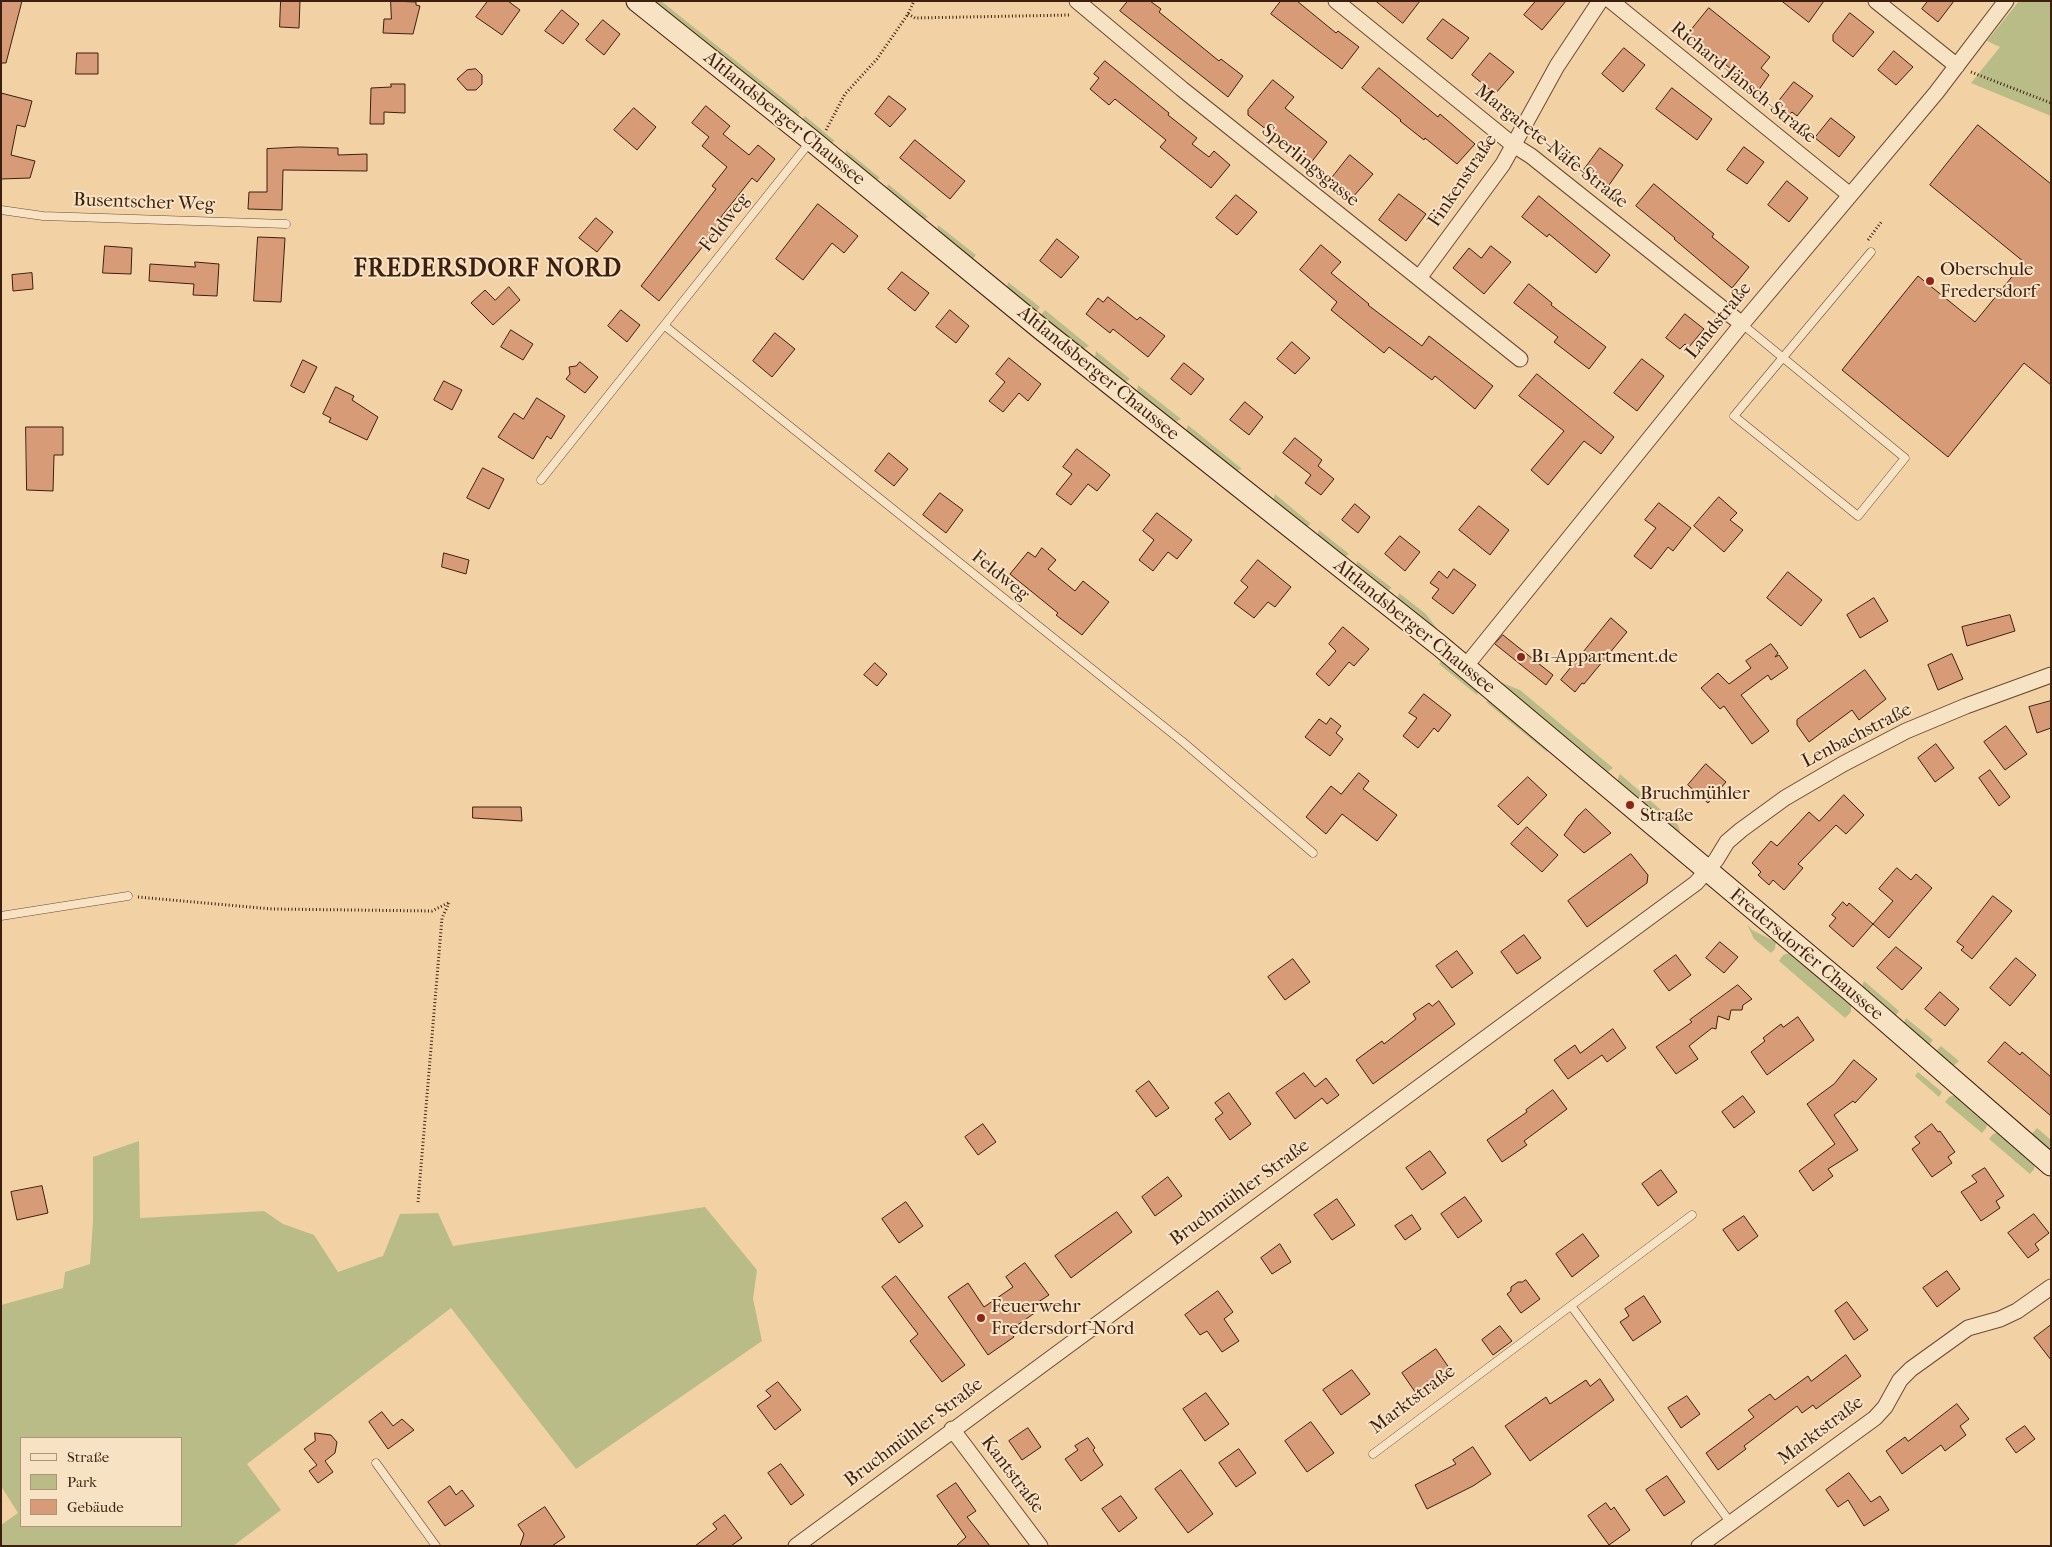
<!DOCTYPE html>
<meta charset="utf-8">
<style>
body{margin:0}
#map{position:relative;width:2052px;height:1547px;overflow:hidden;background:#f2d2a5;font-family:"IM FELL French Canon",serif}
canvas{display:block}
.frame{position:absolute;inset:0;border:2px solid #3d1f0f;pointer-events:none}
.legend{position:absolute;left:20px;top:1437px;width:162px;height:90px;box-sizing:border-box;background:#f7e2c4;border:1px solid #ad947c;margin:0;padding:6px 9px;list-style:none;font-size:15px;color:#3d1f0f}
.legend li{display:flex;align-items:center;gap:10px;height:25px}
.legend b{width:25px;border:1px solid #ad947c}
</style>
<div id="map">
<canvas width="2052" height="1547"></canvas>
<div class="frame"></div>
<ul class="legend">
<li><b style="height:6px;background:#f7e2c4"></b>Straße</li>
<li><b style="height:14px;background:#b9bc87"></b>Park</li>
<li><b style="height:14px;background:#d89b77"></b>Gebäude</li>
</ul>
</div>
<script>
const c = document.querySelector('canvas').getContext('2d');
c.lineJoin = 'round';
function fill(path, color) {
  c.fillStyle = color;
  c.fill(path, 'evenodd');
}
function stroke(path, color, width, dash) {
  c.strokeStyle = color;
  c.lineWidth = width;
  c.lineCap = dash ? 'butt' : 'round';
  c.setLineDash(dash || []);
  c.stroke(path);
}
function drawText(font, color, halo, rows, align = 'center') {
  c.font = font + ' "IM FELL French Canon",serif';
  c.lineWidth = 4;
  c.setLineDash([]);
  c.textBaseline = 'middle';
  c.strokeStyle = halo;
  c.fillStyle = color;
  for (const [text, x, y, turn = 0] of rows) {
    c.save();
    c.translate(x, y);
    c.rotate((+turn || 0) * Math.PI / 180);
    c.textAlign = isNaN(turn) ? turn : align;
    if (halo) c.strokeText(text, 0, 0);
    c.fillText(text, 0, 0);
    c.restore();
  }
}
fill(new Path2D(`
 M649,1h12l139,111 -4,6z
 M2019,1h32v115l-80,-33 29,-36 -13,-6z
 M805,116l30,25 -6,3 -28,-23z
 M846,150l34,28 -5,3 -30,-25z
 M888,184l40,33 -6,3 -36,-30z
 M938,225l38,30 -4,5 -35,-30z
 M1008,282l32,25 -3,4 -30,-24z
 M1045,310l44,36 -6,3 -42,-34z
 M1096,351l34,28 -5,3 -30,-24z
 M1138,385l43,34 -6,3 -38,-30z
 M1188,425l54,44 -6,2 -50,-40z
 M1275,494l36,30 -6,3 -32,-26z
 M1319,530l30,24 -6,4 -26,-21z
 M1357,561l35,27 -7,4 -29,-24z
 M1399,593l27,21 15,20 -44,-33z
 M1442,660l37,30 -2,5 -38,-31z
 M1500,682l20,8 93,78 -8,6z
 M1490,700l58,48 -1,4 -61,-50z
 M1620,774l58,51 2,6 -4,4 -60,-52z
 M1747,924l5,6 24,12 -1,7 -4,4 -17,-14z
 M1789,953l62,52v7l-6,6 -66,-57 4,-6z
 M1864,981l35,30 -3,4 -5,2 -29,-31z
 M1906,1018l27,22 -4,5h-5l-22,-19z
 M1941,1046l18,15 -8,7 -15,-12 1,-6z
 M1918,1072l24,20 -3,5 -24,-21z
 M1956,1095l32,27 -2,6 -4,5 -37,-31 4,-5z
 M2037,1128l14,12v13l-21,-17z
 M2000,1132l35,30 -1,7 -4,5 -41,-35 4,-5z
 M139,1141l1,77 124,-7 19,13 31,11 24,37 45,-16 17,-42 38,-1 15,33 252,-39 52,63 -4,29 9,42 -186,128 -125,-161 -204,156 34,46 -48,36h-232v-21l17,-12 -17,-27v-181l62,-17 2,-16 25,-8 3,-43v-64zM21,1438h160v88h-160z`), '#b9bc87');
const building = new Path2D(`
 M1,1h21l-16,62h-5z
 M281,1h19l-1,27 -19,-1z
 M391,1l25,1v3l4,1 -7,28 -30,-1 1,-14h7z
 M488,1h20l12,9 -18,25 -26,-18z
 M1128,1h22l11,8 -2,3 60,49 2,-2 22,17 -15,21 -108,-86z
 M1281,1h16l39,32 2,-2 21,16 -17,22 -71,-55z
 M1376,1h44l-17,22z
 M1536,1h30l-24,29 -18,-15z
 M1782,1h42l-15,21z
 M1928,1h26l-16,21 -16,-13z
 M1709,8l61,49 -9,11 8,7 -11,16 -70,-57z
 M562,10l17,14 -16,20 -18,-13z
 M1850,13l24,19 -21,25 -20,-16v-6z
 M1443,19l26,19 -17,21 -25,-20z
 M603,20l17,14 -16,21 -18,-15z
 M1624,48l21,17 -22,27 -21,-18z
 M1894,51l19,16 -17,18 -18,-15z
 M77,53h21v21h-22z
 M1490,53l24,19 -19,22 -23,-19z
 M1105,61l64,52 -1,2 29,23 -5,6 17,13 5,-6 16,14 -19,23 -51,-41 6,-7 -51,-41 -6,6 -19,-16 9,-11 -5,-4z
 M1379,68l59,49 2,-3 35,30 -18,20 -32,-26 -1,2 -24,-19 1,-1 -39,-32z
 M476,69l6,6v9l-6,6h-9l-10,-11 10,-9z
 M1273,80l21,17 -9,11 42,34 -17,22 -62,-49v-5z
 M1794,82l19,14 -16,20 -5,-4 -4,4 -13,-10z
 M391,84h14v29l-21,-1v12h-14l1,-36 20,-1z
 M1672,88l40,31 -15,21 -41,-31z
 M1,93l31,8 -7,26 -8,-2 -6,30 24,6 -5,17 -29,1z
 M889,96l17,13 -16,18 -15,-13z
 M706,106l24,20 -7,8 26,21 9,-10 17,14 -18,23 -5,-4 -31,39 3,3 -65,81 -18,-15 75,-97 -4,-3 15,-19 -25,-21 7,-9 -17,-14z
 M634,108l22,19 -19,23 -23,-20z
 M1831,118l24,19 -16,20 -24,-19z
 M1978,125l73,59v201l-27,-22 -76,94 -106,-87 76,-94 57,46 49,-60 -94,-77z
 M915,140l50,41 -15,18 -50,-41z
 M299,147l39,1v7l29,-1v17l-84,-1 -1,40 -34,-1 1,-17h18v-43z
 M1744,147l20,15 -17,22 -20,-14z
 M1600,148l23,17 -16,23 -24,-17z
 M1350,155l23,19 -20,23 -22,-18z
 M1787,181l21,17 -19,24 -21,-17z
 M1654,184l60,50 -2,3 37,30 -17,21 -58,-49 1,-1 -39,-32z
 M1399,194l27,20 -20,27 -27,-21z
 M1236,195l21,17 -20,23 -21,-17z
 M1539,196l71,59 -14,18 -47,-39 -2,3 -25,-20z
 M818,204l40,32 -14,17 -12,-10 -29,37 -27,-21z
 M596,218l17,14 -16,20 -18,-14z
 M258,237l27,1 -4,64 -27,-1z
 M1057,239l22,18 -18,21 -21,-17z
 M1321,245l20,17 -10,11 38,31 -1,1 54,41 7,-10 64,50 -18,23 -40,-33 -3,4 -43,-33 -5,6 -53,-43 6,-8 -37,-32z
 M105,246l27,2 -1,26 -28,-1z
 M1491,246l20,16 -27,32 -31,-26 16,-20 12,10z
 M195,262l24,2 -2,32 -24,-1 1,-11 -45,-3 1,-17 45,3z
 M902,272l27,21 -14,18 -27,-22z
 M32,273l1,16 -20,2 -1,-16z
 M1529,284l23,19 -1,2 55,42 -17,22 -35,-27 4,-5 -44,-34z
 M509,287l11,13 -27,25 -22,-22 14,-13 10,10z
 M1108,297l29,23 3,-3 25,19 -17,21 -35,-28 -3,4 -24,-19 12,-16 5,4z
 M621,310l19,15 -13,17 -19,-16z
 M950,310l19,16 -13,17 -20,-16z
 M1685,314l19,15 -15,18 -4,-3 -5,5 -14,-11z
 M511,330l22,14 -10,16 -22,-13z
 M775,333l20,16 -23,28 -19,-16z
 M1292,342l18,16 -15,16 -18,-15z
 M1009,358l32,26 -13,17 -9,-8 -16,19 -14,-11 16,-19 -9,-8z
 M1642,359l22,17 -27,35 -23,-18z
 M303,360l14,7 -13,26 -13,-7z
 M580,362l18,15 -13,16 -19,-14 4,-5 -1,-7 7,-1z
 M1184,363l20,16 -13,16 -20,-16z
 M1537,374l77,63 -13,17 -17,-13 -36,44 -17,-15 33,-39 -45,-35z
 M444,381l18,9 -10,20 -18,-10z
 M336,387l18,9 -2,4 26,17 -11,23 -38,-18 2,-4 -8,-4z
 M537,398l28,18 -14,23 -4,-3 -14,23 -35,-22 16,-24 9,6z
 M1245,402l18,15 -14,18 -19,-15z
 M26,427h37v28h-9l-1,36 -26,-1z
 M1295,438l27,22 -4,6 16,13 -13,16 -16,-12 6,-8 -28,-22z
 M1077,449l33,26 -13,16 -9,-7 -17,21 -15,-11 16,-20 -9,-7z
 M889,453l19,16 -14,17 -19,-15z
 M483,468l21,11 -15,30 -22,-11z
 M940,493l23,17 -17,23 -23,-18z
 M1719,497l18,16 -7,7 13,10 -19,22 -30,-26z
 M1659,503l32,25 -18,23 -5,-4 -17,22 -17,-13 22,-28 -11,-8z
 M1355,504l15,13 -12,16 -16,-13z
 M1479,506l30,24 -19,25 -31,-25z
 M1157,513l35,27 -15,19 -9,-7 -15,19 -14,-11 15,-20 -11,-9z
 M1400,536l20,16 -15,19 -20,-17z
 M1042,548l14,12 -8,9 27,22 8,-10 26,21 -27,33 -26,-20 2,-2 -48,-39 18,-22 7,5z
 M444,553l25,7 -3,14 -24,-7z
 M1258,560l33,27 -16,20 -7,-5 -14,16 -20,-15 14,-16 -7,-6z
 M1454,569l22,16 -23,29 -21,-16 7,-9 -9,-6 9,-12 8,7z
 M1788,572l34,28 -21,26 -34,-28z
 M1874,598l14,23 -28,17 -13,-23z
 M2010,615l5,16 -48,15 -5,-19z
 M1611,618l16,14 -43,52 -2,-1 -7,9 -14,-12z
 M1343,627l26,22 -15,17 -5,-4 -20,24 -13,-12 20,-23 -7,-7z
 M1503,635l50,40 -7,10 -51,-41z
 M1771,644l7,9 -3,4 4,-2 9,13 -17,12 -3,-5 -27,20 28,36 -17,13 -28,-38 -4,3 -19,-21 17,-15 11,11 22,-16 -5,-7z
 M1952,654l11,25 -25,11 -10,-25z
 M875,663l12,11 -10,12 -13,-11z
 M1865,670l21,29 -27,21 -7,-10 -43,32 -12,-17v-5z
 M1424,694l27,21 -13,17 -4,-4 -16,20 -15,-12 14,-18 -8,-5z
 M2051,701v27l-14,5 -8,-26z
 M1331,718l10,8 -5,7 7,6 -13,17 -25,-19 14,-18 7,5z
 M2006,726l21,28 -22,16 -21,-28z
 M1936,744l18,24 -19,14 -17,-24z
 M1706,764l20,18 -18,21 -20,-18z
 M1990,770l20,27 -11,9 -20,-28z
 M1359,773l10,8 -6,8 34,26 -20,26 -35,-27 -16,20 -20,-17 25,-31 10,8z
 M1528,777l19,18 -29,30 -20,-19z
 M1844,795l20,20 -18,19 -10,-9 -38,39 5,4 -19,22 -11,-10 -4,5 -11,-10 3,-3 -9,-9 19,-22 6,5 32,-34 10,9z
 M473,807h48l1,14 -49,-3z
 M1586,809l25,24 -27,20 -20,-18 13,-18z
 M1527,827l31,28 -16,17 -31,-28z
 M1631,854l17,21 -1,8 -60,44 -19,-26z
 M1897,868l14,12 5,-6 16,14 -43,50 -16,-14 20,-23 -14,-12z
 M1993,896l19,15 -40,48 -11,-9 3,-3 -7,-5z
 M1843,902l4,4 2,-3 24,21 -20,23 -24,-21 7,-8 -4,-3z
 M1524,935l17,23 -24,16 -16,-22z
 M1720,942l18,15 -14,16 -18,-15z
 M1896,947l26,21 -20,22 -25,-22z
 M1457,951l16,22 -21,15 -16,-22z
 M1676,955l15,20 -22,16 -15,-20z
 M2016,958l20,17 -26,31 -20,-18z
 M1293,959l17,23 -25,18 -17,-23z
 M1738,985l14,14 -9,6 -1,5h-11l-2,10 -11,-4 -2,13 -4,-1 -23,18 9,13 -22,15 -20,-27 36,-25 -2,-2z
 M1940,992l19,17 -14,17 -20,-17z
 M1439,1001l16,23 -82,60 -17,-24 26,-19 2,3 32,-25 -3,-5 16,-11 3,3z
 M1798,1017l16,23 -47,35 -16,-23 14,-11 -2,-3 18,-14 2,3z
 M1613,1029l13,19 -19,14 -5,-7 -34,24 -14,-19 21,-15 5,8z
 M2005,1042l15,13 2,-3 29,25v39l-63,-54z
 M1854,1060l23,19 -22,24 -2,-2 -19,14 24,35 -30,19 5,7 -20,15 -14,-20 36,-27 -28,-40 27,-20z
 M1304,1073l11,14 11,-9 13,17 -12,9 -5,-6 -27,21 -19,-26z
 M1149,1081l20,27 -13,9 -20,-26z
 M1553,1090l14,19 -43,32 3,4 -25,17 -15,-22 40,-28 -1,-2z
 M1229,1093l22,31 -21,16 -15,-21 8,-6 -8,-10z
 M1743,1096l12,16 -21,16 -12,-16z
 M983,1124l13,18 -18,13 -13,-18z
 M1932,1124l6,8 2,-1 15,21 -7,5 4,6 -20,14 -20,-28 8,-6 -5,-6z
 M1430,1151l16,22 -24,17 -16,-22z
 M1985,1168l19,28 -8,5 4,7 -19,13 -20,-29 16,-10 -5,-6z
 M1661,1170l16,22 -19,14 -16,-22z
 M1168,1177l14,19 -27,20 -13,-19z
 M42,1186l6,27 -31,7 -6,-28z
 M1465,1197l17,24 -24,17 -17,-24z
 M1337,1199l18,26 -23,15 -18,-25z
 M906,1202l17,24 -24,17 -17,-24z
 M1117,1212l15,20 -61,46 -16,-22z
 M2034,1214l15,19 -14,11 4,6 -11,8 -20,-25z
 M1412,1215l9,14 -16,11 -10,-14z
 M1744,1216l14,20 -20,15 -15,-21z
 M1583,1234l16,22 -27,21 -16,-23z
 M1280,1244l11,18 -19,12 -11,-16z
 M1025,1263l24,32 -17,11 4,6 -27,19 5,6 -26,18 -40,-58 20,-14 16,24 29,-20 -7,-10z
 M1947,1271l13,18 -23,18 -14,-19z
 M896,1276l69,89 -23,17 -32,-41 8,-7 -36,-47z
 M1526,1280l14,19 -19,14 -14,-19 4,-3v-4l7,-5h4z
 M1218,1291l15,21 -9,7 15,22 -17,11 -15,-21 -7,4 -15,-20z
 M1644,1296l17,26 -28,19 -13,-19 9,-6 -4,-7z
 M1847,1302l21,28 -14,10 -19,-29z
 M2051,1325v35l-17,-22z
 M1500,1326l12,15 -19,14 -11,-15z
 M1436,1349l18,26 -34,24 -18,-26z
 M1846,1355l15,21 -45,33 -3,-4 -11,8 -5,-7 -53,40 2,3 -28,21 -12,-17 48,-36 -6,-7 22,-16 5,6 33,-24 3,5z
 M1352,1370l18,24 -29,21 -18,-25z
 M1600,1379l14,21 -84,61 -25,-35 41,-29 4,7 36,-24 4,6z
 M778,1382l23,28 -26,20 -18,-24 14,-10 -5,-5z
 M1206,1393l23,31 -24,17 -22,-32z
 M1687,1396l13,18 -19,14 -13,-20z
 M1957,1404l12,15 -9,7 6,9 -21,16 -4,-6 -39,29 -16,-23 19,-14 3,4z
 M382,1412l11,14 9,-7 12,11 -26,19 -19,-27z
 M1311,1422l23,31 -27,19 -22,-31z
 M2025,1426l10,13 -19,14 -10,-14z
 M1028,1428l13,19 -19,13 -13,-19z
 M315,1433l16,2 6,7 -2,11 -10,8 8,11 -15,11 -9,-12 8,-6 -13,-16 11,-8z
 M1088,1438l7,10 -2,2 10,15 -22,16 -16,-22 13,-9 -3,-4z
 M1473,1447l18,27 -18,12 -46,23 -12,-24 41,-21 -3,-4z
 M1239,1449l17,24 -20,14 -17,-24z
 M781,1464l23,31 -13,10 -23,-32z
 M1181,1470l32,44 -25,19 -33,-44z
 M1849,1473l22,29 9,-6 9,14 -25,16 -16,-26 -10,7 -12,-17z
 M1667,1476l18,26 -21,14 -18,-26z
 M956,1483l20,28 -9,6 23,29h-34l10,-9 -29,-41z
 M450,1486l6,9 6,-5 12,16 -29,20 -17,-24z
 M1121,1496l16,22 -18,14 -17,-23z
 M1606,1503l5,7 3,-3 16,23 -21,15 -21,-29z
 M545,1507l20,30 -13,9h-32l4,-12 -6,-9z
 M725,1515l17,23 -11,8h-36l22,-17 -4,-5z`);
fill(building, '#d89b77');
stroke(building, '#3d1f0f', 1);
const service = new Path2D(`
 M1,210l42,6 243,8
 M1742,324l163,134 -47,58 -124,-100 137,-164
 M665,326l518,416 130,111
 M541,480l269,-338
 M1,916l127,-20
 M1572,1307l158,215
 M1373,1454l319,-239
 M376,1463l60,83`);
const minor = new Path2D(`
 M1077,1l105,88 338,270
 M1336,1l176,143 19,12 211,168
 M1611,1l239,194
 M1876,1l81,65
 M1419,278l84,-114 54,-98 43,-65
 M1465,667l277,-343 194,-231 70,-92
 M952,1429l88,117
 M796,1546l900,-663 20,-23 11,-18 14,-12 44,-32 58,-34 63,-33 60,-25 85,-31
 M1699,1546l176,-128 10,-11 15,-27 11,-11 57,-41 32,-9 17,-8 34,-24`);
const secondary = new Path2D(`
 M637,1l174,139 230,189 398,316 411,345 201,175`);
stroke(service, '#6a4c34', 9);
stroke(minor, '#6a4c34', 17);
stroke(secondary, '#3d1f0f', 23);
stroke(new Path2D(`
 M908,14l7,4 155,-3
 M1971,72l80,31
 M826,130l19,-36 32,-35 31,-45 6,-13
 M1868,240l14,-19
 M138,897l134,12 160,2 18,-9
 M418,1202l24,-284 7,-15`), '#3d1f0f', 3, [1, 2.5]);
stroke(service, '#f7e2c4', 8);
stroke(minor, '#f7e2c4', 15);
stroke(secondary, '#f7e2c4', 21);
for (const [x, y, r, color] of [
 [1930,281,5,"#8f2418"],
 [1521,657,5,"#8f2418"],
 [1630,805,5,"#8f2418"],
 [981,1318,5,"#8f2418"]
]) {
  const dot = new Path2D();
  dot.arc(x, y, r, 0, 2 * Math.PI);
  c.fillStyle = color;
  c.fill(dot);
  stroke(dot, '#f7e2c4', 2);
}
drawText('19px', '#3d1f0f', '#f7e2c4', [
 ["Richard-Jänsch-Straße",1743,83,39],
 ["Altlandsberger Chaussee",784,119,39],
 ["Margarete-Näfe-Straße",1551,147,38],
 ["Sperlingsgasse",1310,166,39],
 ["Finkenstraße",1463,181,-56],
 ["Busentscher Weg",144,203,2],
 ["Feldweg",725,223,-52],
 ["Landstraße",1719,321,-51],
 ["Altlandsberger Chaussee",1098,374,39],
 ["Feldweg",1000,576,39],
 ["Altlandsberger Chaussee",1414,627,39],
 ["Lenbachstraße",1857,736,-27],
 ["Fredersdorfer Chaussee",1806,955,40],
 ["Bruchmühler Straße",1240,1193,-36],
 ["Marktstraße",1413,1400,-37],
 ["Marktstraße",1821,1431,-37],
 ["Bruchmühler Straße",914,1433,-37],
 ["Kantstraße",1012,1475,53]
]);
drawText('19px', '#3d1f0f', '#f7e2c4', [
 ["Oberschule",1940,270],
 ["Fredersdorf",1940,292],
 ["B1-Appartment.de",1531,657],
 ["Bruchmühler",1640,794],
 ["Straße",1640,816],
 ["Feuerwehr",991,1307],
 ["Fredersdorf-Nord",991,1329]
], 'left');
c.letterSpacing = '1px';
drawText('bold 24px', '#3d1f0f', '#f7e2c4', [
 ["FREDERSDORF NORD",488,270]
]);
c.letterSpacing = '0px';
</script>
